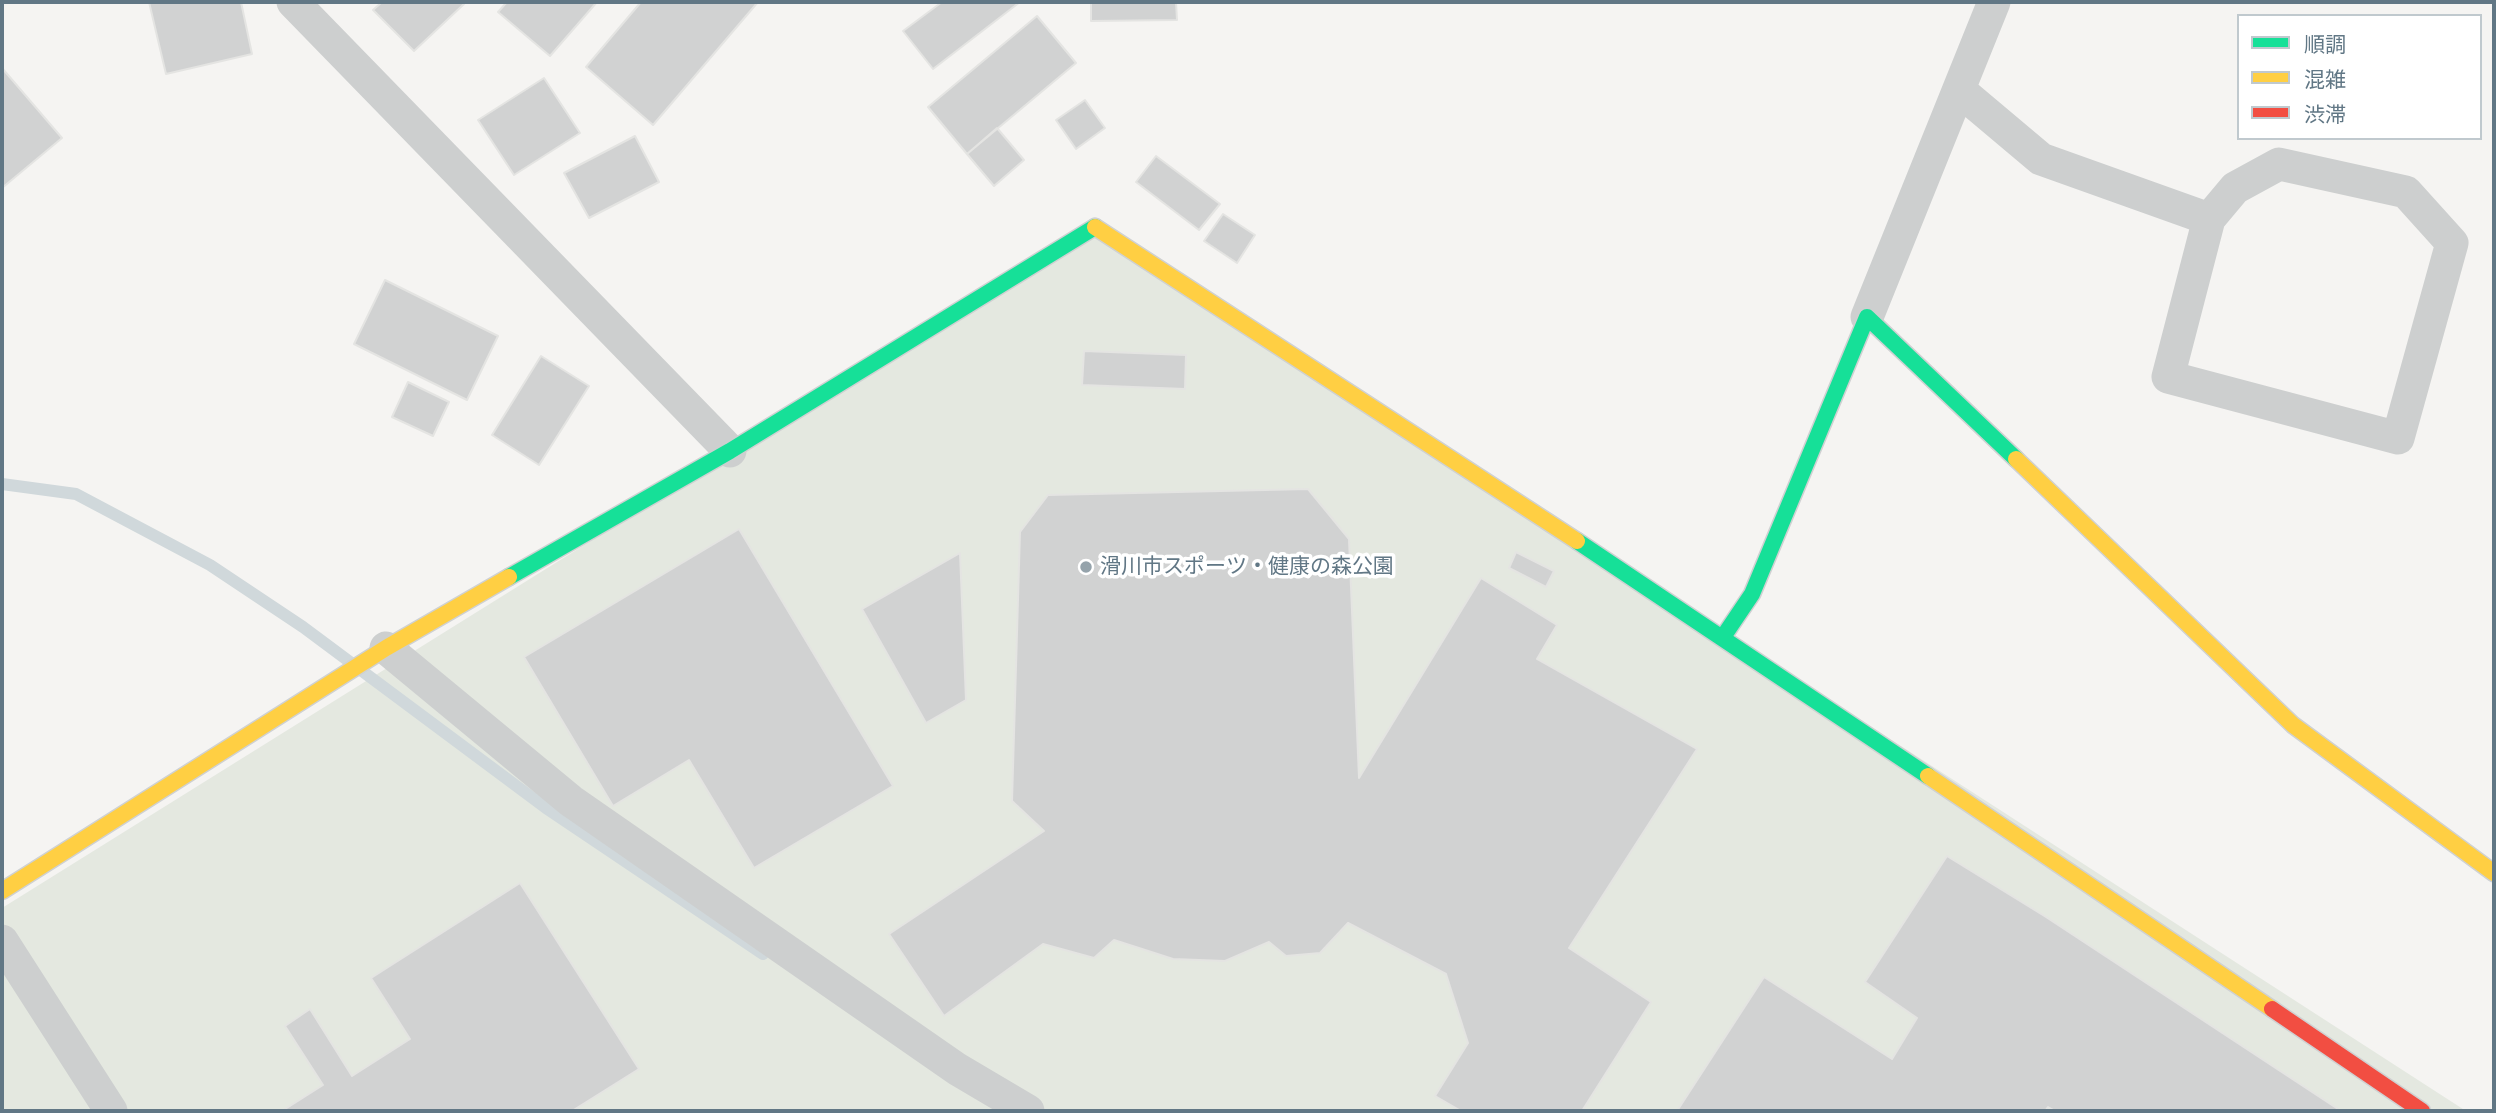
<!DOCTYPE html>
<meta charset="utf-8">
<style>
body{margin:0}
#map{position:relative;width:2496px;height:1113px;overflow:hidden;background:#f5f4f2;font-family:Karla,"Noto Sans JP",sans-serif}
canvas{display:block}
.frame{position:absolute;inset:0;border:4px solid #617785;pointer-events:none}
.legend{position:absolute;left:2237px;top:14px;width:245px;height:126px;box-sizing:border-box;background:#fff;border:2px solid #c0c9ce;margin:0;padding:9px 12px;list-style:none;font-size:21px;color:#617785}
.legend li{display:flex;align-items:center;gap:14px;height:35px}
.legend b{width:35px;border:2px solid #c0c9ce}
</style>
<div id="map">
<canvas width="2496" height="1113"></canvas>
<div class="frame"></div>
<ul class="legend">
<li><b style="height:9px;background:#16e098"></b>順調</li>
<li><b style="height:9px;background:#ffcf43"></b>混雑</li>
<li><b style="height:9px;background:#f24e42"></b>渋滞</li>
</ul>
</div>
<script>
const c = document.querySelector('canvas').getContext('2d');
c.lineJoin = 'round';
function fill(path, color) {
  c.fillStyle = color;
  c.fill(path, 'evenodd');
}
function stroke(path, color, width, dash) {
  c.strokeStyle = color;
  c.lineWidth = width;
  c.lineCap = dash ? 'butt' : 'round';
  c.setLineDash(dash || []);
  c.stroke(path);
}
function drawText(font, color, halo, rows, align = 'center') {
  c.font = font + ' Karla,"Noto Sans JP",sans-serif';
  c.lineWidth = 7;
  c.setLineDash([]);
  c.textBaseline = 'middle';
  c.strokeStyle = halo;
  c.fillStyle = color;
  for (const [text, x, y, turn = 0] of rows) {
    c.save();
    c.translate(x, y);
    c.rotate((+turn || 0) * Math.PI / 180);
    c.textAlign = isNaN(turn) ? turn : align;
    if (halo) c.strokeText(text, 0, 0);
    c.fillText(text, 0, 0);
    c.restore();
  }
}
fill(new Path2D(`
 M1096,226l1370,885h-2464v-203z`), '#e4e8e0');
stroke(new Path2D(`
 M2,484l74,10 134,71 93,62 243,181 217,146`), '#d0d8db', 12);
const building = new Path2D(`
 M149,2h92l11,52 -86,20z
 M382,2h80l2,2 -50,47 -41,-41z
 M507,2h90l-47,54 -52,-44z
 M641,2h117l-105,123 -67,-58z
 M942,2h78l-87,67 -30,-38z
 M1091,2h85l1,18 -86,1z
 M1037,16l39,47 -109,91 -39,-47z
 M2,68l60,70 -60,50z
 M544,78l36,55 -66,42 -36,-55z
 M1085,100l20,28 -29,21 -20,-29z
 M997,128l27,32 -30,26 -27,-32z
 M635,136l24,46 -70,36 -25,-45z
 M1156,156l64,48 -21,26 -63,-48z
 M1223,214l32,21 -18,28 -33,-22z
 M385,280l113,56 -31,64 -113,-56z
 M1084,351l102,4 -1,34 -103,-4z
 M541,356l48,30 -50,79 -47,-30z
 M408,382l41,20 -16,34 -41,-19z
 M1308,489l41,50 10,239 122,-200 76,47 -20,34 160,90 -128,199 82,54 -69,109h-121l-26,-15 33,-53 -22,-69 -98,-51 -28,30 -34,3 -17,-14 -44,19 -52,-2 -59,-19 -20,18 -51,-14 -99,72 -55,-82 155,-103 -32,-30 8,-269 28,-37z
 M739,529l154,257 -139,82 -65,-108 -76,46 -89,-149z
 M1516,552l38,19 -8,16 -37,-19z
 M960,553l6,147 -40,23 -64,-114z
 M1947,856l99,61 295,194h-286l-7,-4 -3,4h-368l87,-134 128,82 25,-41 -52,-36z
 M520,883l119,186 -67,42h-290l41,-26 -38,-59 25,-17 42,67 58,-37 -39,-61z`);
fill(building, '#d1d2d2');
stroke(building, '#e4e4e2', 2);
const fast = new Path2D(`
 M1577,541l351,235
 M509,577l221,-126 365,-224
 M1723,637l29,-43 115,-277 149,142`);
const slow = new Path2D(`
 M1095,227l482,314
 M2016,459l277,266 201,148
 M1928,776l344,233
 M2,891l384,-243 123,-71`);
const jam = new Path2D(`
 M2272,1009l150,102`);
stroke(fast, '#cfd1d2', 19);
stroke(slow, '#cfd1d2', 19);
stroke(jam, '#cfd1d2', 19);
stroke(new Path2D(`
 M293,2l437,449
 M1959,90l82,69 168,60 -41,158 230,61 54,-195 -46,-51 -127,-28 -44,24 -26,31
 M1867,317l127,-315
 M386,648l185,153 386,268 71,42
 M2,941l109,170`), '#cdcfcf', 33);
stroke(fast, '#16e098', 16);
stroke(slow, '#ffcf43', 16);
stroke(jam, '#f24e42', 16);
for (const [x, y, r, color] of [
 [1086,567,7,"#95a3ab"]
]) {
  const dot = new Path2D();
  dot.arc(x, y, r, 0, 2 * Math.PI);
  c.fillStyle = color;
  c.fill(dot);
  stroke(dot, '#fff', 2.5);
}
drawText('21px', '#617785', '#fff', [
 ["滑川市スポーツ・健康の森公園",1100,567]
], 'left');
</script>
